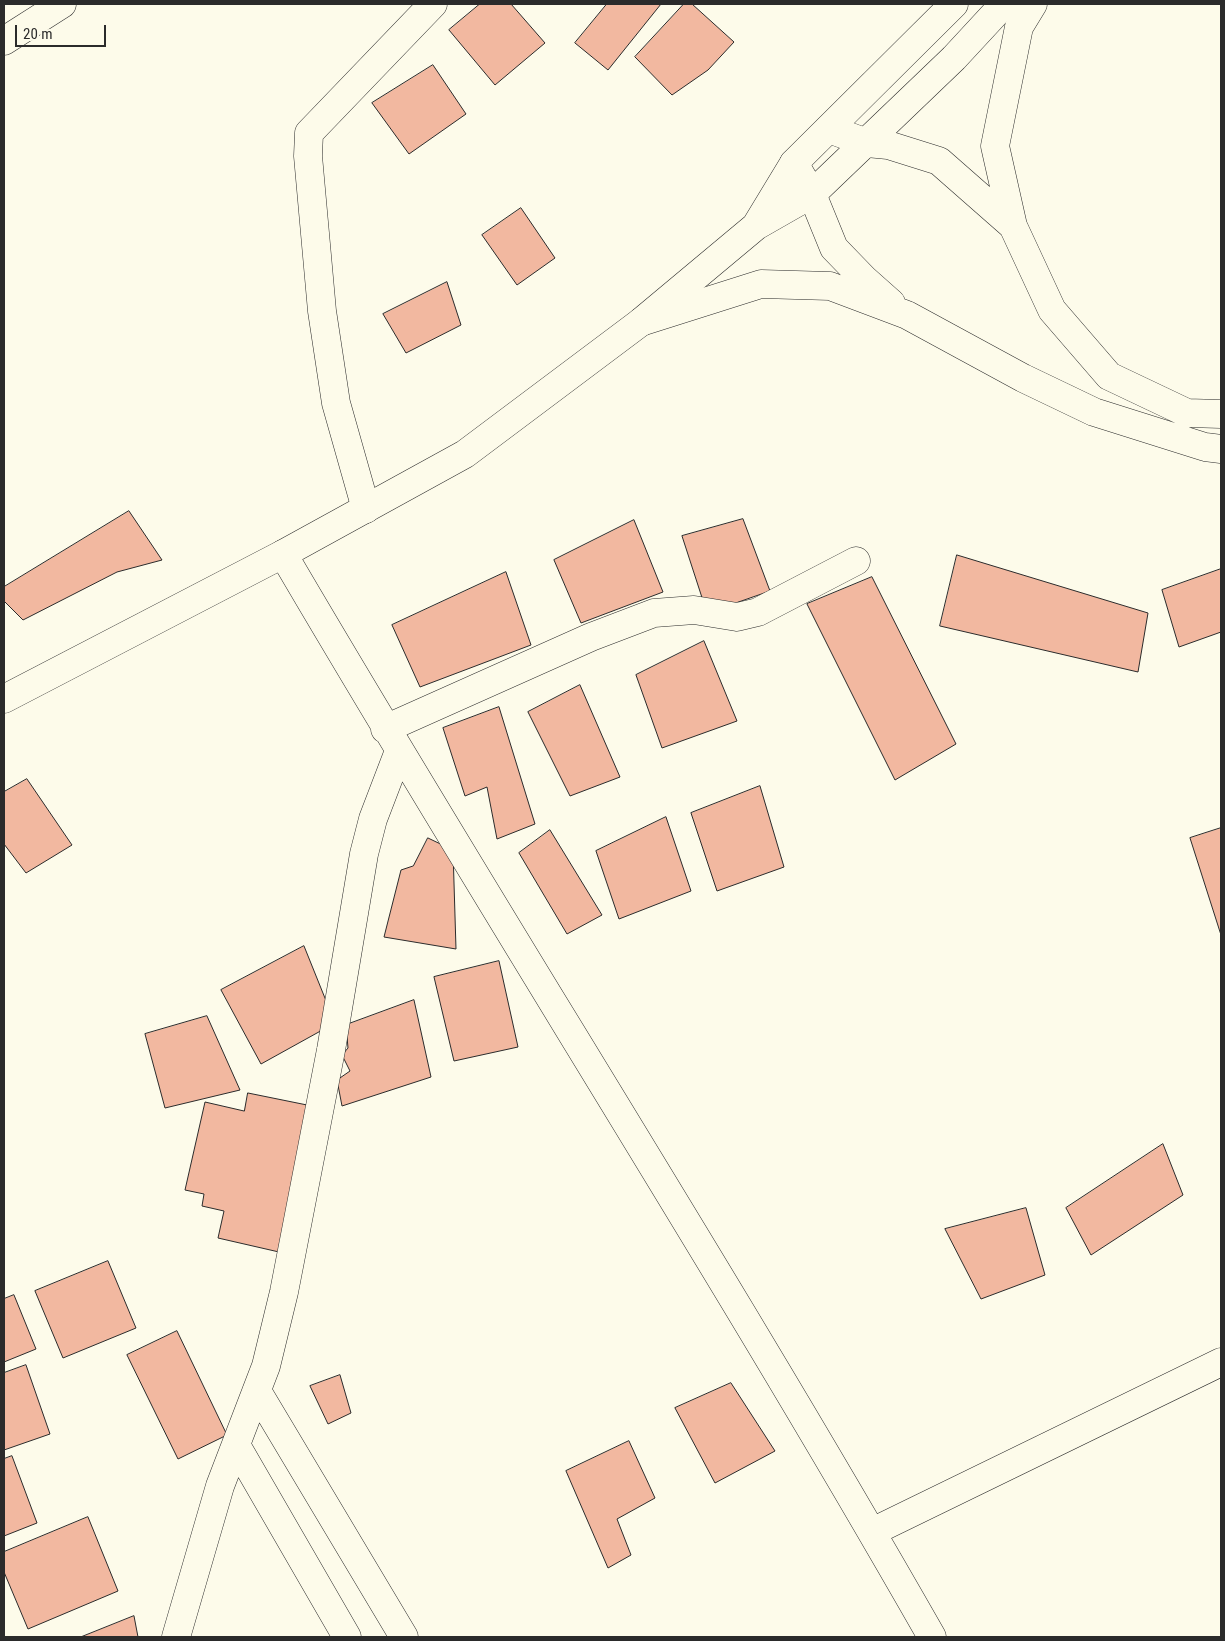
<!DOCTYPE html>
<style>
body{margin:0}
#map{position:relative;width:1225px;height:1641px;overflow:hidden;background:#fdfbea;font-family:"Roboto Condensed",sans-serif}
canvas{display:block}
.frame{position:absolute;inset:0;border:5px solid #2b2b2b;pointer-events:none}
.scale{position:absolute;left:15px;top:25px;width:91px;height:22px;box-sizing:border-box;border:2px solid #2b2b2b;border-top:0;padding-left:6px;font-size:15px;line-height:18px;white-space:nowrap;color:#2b2b2b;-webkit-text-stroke:4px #fdfbea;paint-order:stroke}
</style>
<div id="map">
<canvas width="1225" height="1641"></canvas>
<div class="frame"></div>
<div class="scale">20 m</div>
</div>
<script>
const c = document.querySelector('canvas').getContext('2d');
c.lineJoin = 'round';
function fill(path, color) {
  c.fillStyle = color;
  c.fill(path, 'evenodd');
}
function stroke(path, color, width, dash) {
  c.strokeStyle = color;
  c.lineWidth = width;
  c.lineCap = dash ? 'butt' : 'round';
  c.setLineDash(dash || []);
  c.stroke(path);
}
const building = new Path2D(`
 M480,4h31l34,39 -50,42 -46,-55z
 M607,4h54l-53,66 -33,-27z
 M684,4h8l42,38 -26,28 -36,25 -37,-38z
 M433,65l33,49 -57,40 -37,-51z
 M521,208l34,50 -38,27 -35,-50z
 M447,282l14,43 -55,28 -23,-39z
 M129,511l33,49 -45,12 -94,48 -19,-19v-14z
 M743,519l27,72 -63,22 -25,-77z
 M634,520l29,72 -82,31 -27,-63z
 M957,555l191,58 -10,59 -198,-46z
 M1221,569v63l-42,15 -17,-57z
 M506,572l25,73 -111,42 -28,-62z
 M872,577l84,167 -61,36 -88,-176z
 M704,641l33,80 -75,27 -26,-73z
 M580,685l40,92 -50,19 -42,-84z
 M499,707l36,117 -38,15 -10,-52 -22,9 -22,-68z
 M27,779l45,66 -46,28 -22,-29v-52z
 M760,786l24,81 -67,24 -26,-78z
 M666,817l25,74 -72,28 -23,-68z
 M1221,828v107l-31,-97z
 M550,830l52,85 -35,19 -48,-81z
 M428,838l25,12 3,99 -72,-12 17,-67 12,-4z
 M304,946l31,77 -74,41 -40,-74z
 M499,961l19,86 -64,14 -20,-84z
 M414,1000l17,77 -89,29 -5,-26 13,-9 -8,-16 6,-7 -2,-23z
 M207,1016l33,74 -75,18 -20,-74z
 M248,1093l64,13 -33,146 -61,-14 6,-27 -22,-5 2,-12 -19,-4 20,-88 39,9z
 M1163,1144l20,51 -92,60 -25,-47z
 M1026,1208l19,67 -64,24 -36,-70z
 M108,1261l28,67 -73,30 -28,-67z
 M14,1295l22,54 -32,13v-63z
 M177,1331l50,104 -49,24 -51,-104z
 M26,1365l24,69 -46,16v-77z
 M340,1375l11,38 -23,11 -18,-38z
 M731,1383l44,68 -60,32 -40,-75z
 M629,1441l26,57 -38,21 14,36 -23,13 -42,-97z
 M12,1456l25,67 -33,13v-77z
 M88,1517l30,74 -90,38 -24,-57v-20z
 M134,1616l4,21h-57z`);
fill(building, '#f2b8a0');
stroke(building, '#2b2b2b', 1);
const street = new Path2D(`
 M366,509l-30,-106 -14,-92 -14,-155 1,-23 124,-129
 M283,554c213,364 441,718 649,1083
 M385,729l206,-92 63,-24 40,-3 43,7 21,-5 98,-51
 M257,1391l147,246
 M236,1445l111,192
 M872,1532l349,-170
 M176,1637l44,-151 46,-120 18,-74 47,-242 33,-196 9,-35 26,-68`);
const secondary = new Path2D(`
 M4,41l58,-37`);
const primary = new Path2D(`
 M757,224l37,-61 160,-159
 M4,699l279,-145 182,-100 176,-132 115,-96 56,-32 142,-136 50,-54`);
const highway = new Path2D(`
 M1033,4l-14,23 -24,119 18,80 39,84 57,66 78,37 34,1
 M829,129l38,14 21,2 51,16 74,65
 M794,163l18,31 22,54 30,31 27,24
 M641,322l120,-38 69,2 77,29 116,63 71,34 111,35 16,2`);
stroke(street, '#2b2b2b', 29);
stroke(secondary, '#2b2b2b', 29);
stroke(primary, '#2b2b2b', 29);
stroke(highway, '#2b2b2b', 29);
stroke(street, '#fdfbea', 28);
stroke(secondary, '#fdfbea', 28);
stroke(primary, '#fdfbea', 28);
stroke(highway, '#fdfbea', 28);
</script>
